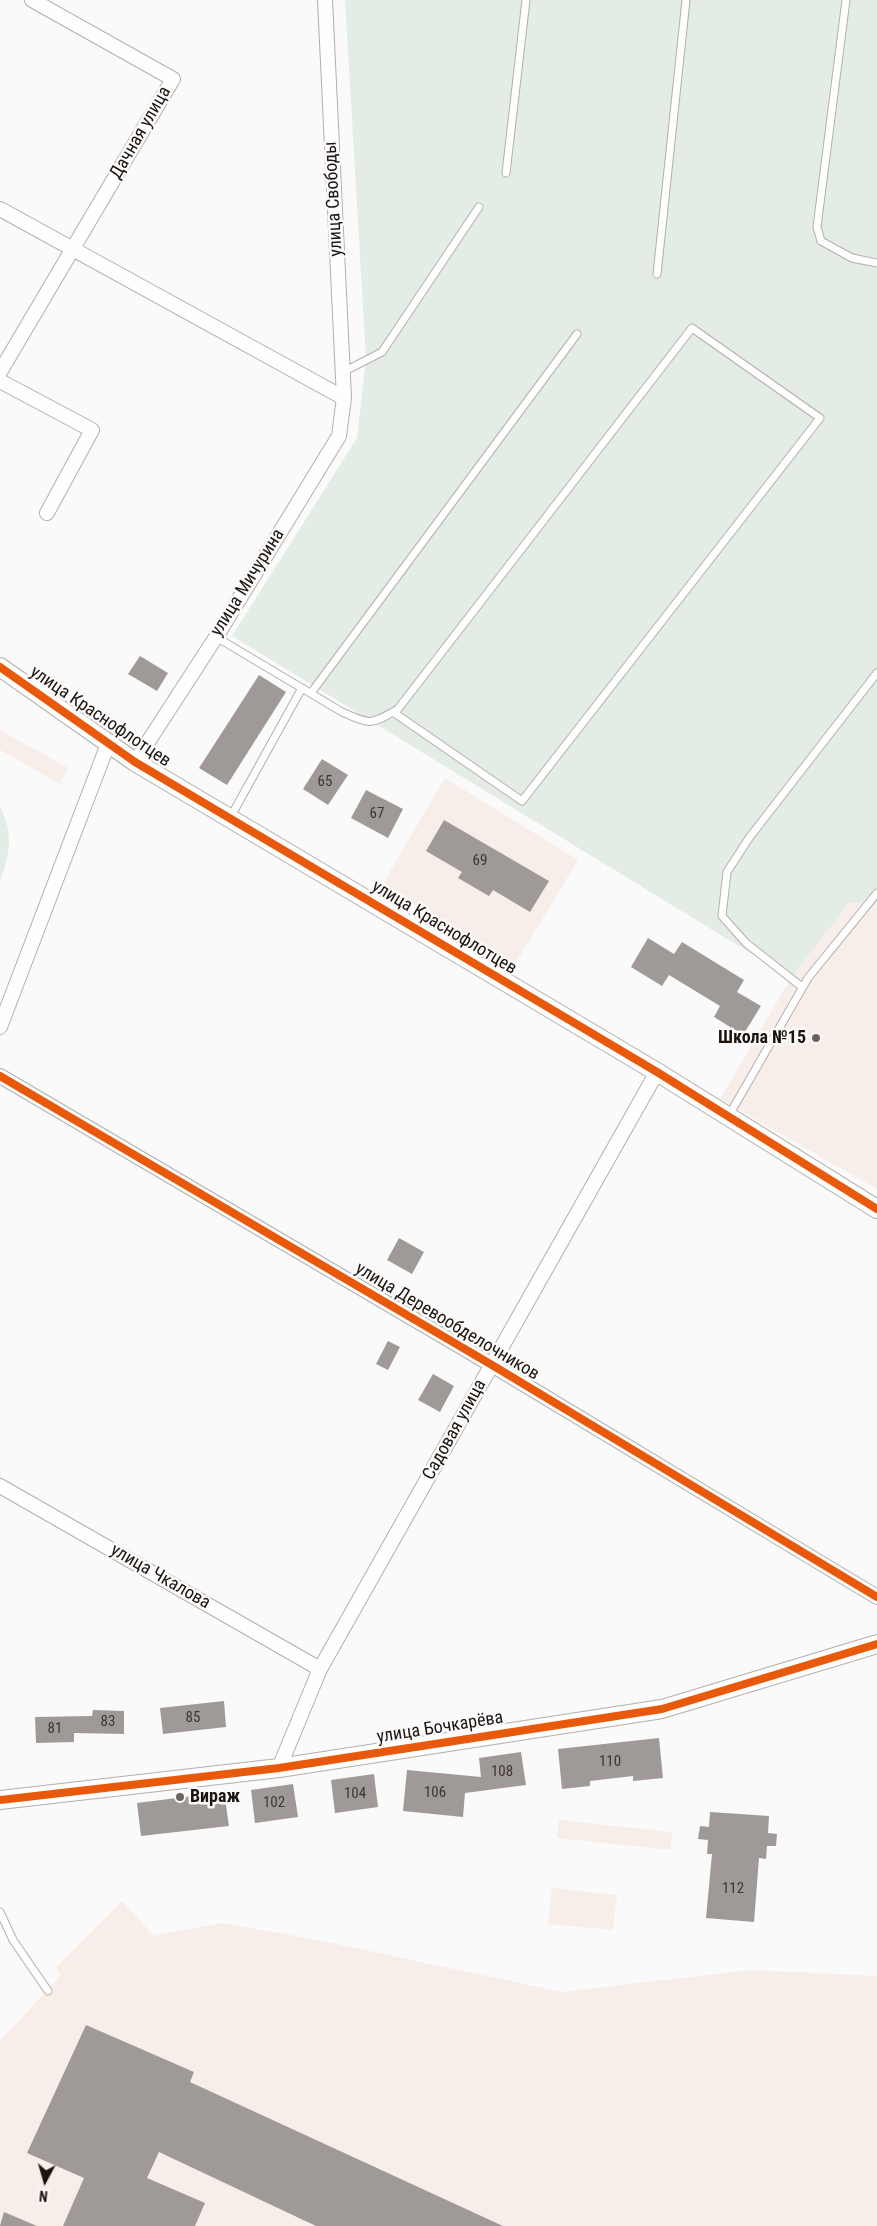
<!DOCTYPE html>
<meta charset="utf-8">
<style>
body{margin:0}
#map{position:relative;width:877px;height:2226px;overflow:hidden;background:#fafafa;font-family:"Roboto Condensed",sans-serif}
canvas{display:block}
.north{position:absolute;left:20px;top:2156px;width:50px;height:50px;-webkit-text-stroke:4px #fafafa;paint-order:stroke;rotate:186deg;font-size:14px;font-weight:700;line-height:20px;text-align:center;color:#1e140f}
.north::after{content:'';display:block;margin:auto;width:18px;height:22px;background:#1e140f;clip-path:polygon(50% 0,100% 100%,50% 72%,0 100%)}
</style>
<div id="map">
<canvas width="877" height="2226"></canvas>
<div class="north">N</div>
</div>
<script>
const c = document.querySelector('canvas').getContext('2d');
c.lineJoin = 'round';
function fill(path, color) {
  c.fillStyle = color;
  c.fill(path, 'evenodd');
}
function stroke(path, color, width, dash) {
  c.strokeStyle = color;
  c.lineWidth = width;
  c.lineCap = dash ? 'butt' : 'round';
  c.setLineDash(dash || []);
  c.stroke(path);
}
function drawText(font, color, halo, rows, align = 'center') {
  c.font = font + ' "Roboto Condensed",sans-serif';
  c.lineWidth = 5;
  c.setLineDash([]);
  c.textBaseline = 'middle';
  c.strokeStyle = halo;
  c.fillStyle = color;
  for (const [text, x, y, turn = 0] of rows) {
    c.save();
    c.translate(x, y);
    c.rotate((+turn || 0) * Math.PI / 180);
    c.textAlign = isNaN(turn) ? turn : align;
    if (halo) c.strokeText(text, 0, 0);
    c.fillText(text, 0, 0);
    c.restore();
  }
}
fill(new Path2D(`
 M0,730l68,38 -8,16 -60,-34z
 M445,778l133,82 -64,106 -132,-81z
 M877,902v287l-157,-90 71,-121 58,-75z
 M559,1820l113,12 -2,18 -113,-12z
 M552,1888l65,7 -4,35 -65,-6z
 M122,1901l32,35 67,-13 92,16 249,53 188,-22 127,6v250h-877v-185l61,-66 -5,-8z`), '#f7eee9');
fill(new Path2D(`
 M345,0h532v902l-28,1 -58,75 -559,-342 125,-198 9,-79z
 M0,807c14,25 10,49 0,73z`), '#e4ede5');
fill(new Path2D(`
 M140,656l28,17 -11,18 -29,-17z
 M259,675l27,17 -59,93 -28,-17z
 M322,759l26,16 -20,30 -25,-16z
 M366,790l37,19 -15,29 -37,-20z
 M444,820l105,61 -19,31 -37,-22 -4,6 -31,-18 4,-6 -36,-21z
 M648,938l26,16 8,-12 62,38 -7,12 24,14 -18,29 -29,-18 6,-11 -51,-31 -7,11 -31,-19z
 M399,1238l25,14 -12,22 -25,-14z
 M388,1341l12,6 -12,23 -12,-6z
 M433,1374l21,12 -14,26 -22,-12z
 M224,1701l2,26 -63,7 -3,-26z
 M93,1710l31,1v23l-50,-1v9l-38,1 -1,-26 57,-1z
 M659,1738l4,40 -30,3v-5l-43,5v5l-28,3 -4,-40z
 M521,1752l5,33 -61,8 -2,24 -60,-6 4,-41 74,7 -2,-19z
 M374,1774l4,33 -43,6 -4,-33z
 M293,1784l5,33 -43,6 -4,-33z
 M224,1792l5,34 -88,10 -4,-33z
 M710,1812l59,4 -1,17 9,1 -1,12h-9l-1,13 -7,-1 -5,64 -48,-4 6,-64h-5l1,-14 -10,-1 2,-13 9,1z
 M86,2025l108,47 -4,10 313,144h-187l-157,-74 -12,26 58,25 -10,23h-132l21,-48 -57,-25z
 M4,2212l33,14h-37z`), '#9f9a98');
const service = new Path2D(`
 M846,0l-29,227 4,14 31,17 25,5
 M506,173l20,-173
 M657,274l29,-274
 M343,372l39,-20 97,-145
 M216,637l126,75c30,13 28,13 56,-3l294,-381 128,90 -298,383 -129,-89
 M311,693l266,-359
 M230,818l72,-130
 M802,987l-56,-44 -24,-27 5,-44 22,-34 128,-165
 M728,1117l80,-139 69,-85
 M0,1912l13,28 35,51`);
const minor = new Path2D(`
 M0,209l344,189
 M0,372l173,-293 -141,-79
 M0,381l92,49 -45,83
 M135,762l81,-125 123,-201 5,-38 -19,-398
 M0,1027l108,-283
 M0,1076l492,289 385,232
 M0,1486l320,183
 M279,1768l41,-99 337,-597`);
const tertiary = new Path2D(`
 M0,667l135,95 522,310 220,137
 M0,1800l279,-32 383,-59 215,-65`);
stroke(service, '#b4afac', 9);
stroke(minor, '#b4afac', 16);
stroke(tertiary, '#b4afac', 20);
stroke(service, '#fefefe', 7);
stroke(minor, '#fefefe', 14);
stroke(tertiary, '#fefefe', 18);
stroke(new Path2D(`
 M0,667l135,95 522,310 220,137
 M0,1076l492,289 385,232
 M0,1800l279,-32 383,-59 215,-65`), '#e8590c', 8);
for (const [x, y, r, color] of [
 [816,1038,5,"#6b6461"],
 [180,1797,5,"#6b6461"]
]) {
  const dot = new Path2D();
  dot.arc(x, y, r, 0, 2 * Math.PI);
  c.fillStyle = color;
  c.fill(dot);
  stroke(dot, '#fafafa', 2);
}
drawText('15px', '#3e3631', null, [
 ["65",325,782],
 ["67",377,814],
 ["69",480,861],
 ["85",193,1718],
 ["83",108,1722],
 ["81",55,1729],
 ["110",610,1762],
 ["108",502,1772],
 ["106",435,1793],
 ["104",355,1794],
 ["102",274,1803],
 ["112",733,1889]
]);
drawText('18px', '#1e140f', '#fafafa', [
 ["Дачная улица",141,133,-60],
 ["улица Свободы",334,199,-93],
 ["улица Мичурина",248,583,-58],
 ["улица Краснофлотцев",100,717,34],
 ["улица Краснофлотцев",444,928,31],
 ["улица Деревообделочников",447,1322,31],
 ["Садовая улица",455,1430,-61],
 ["улица Чкалова",160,1577,30],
 ["улица Бочкарёва",440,1728,-9]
]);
drawText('bold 18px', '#1e140f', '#fafafa', [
 ["Школа №15",806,1038],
 ["Вираж",190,1797,"left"]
], 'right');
</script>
